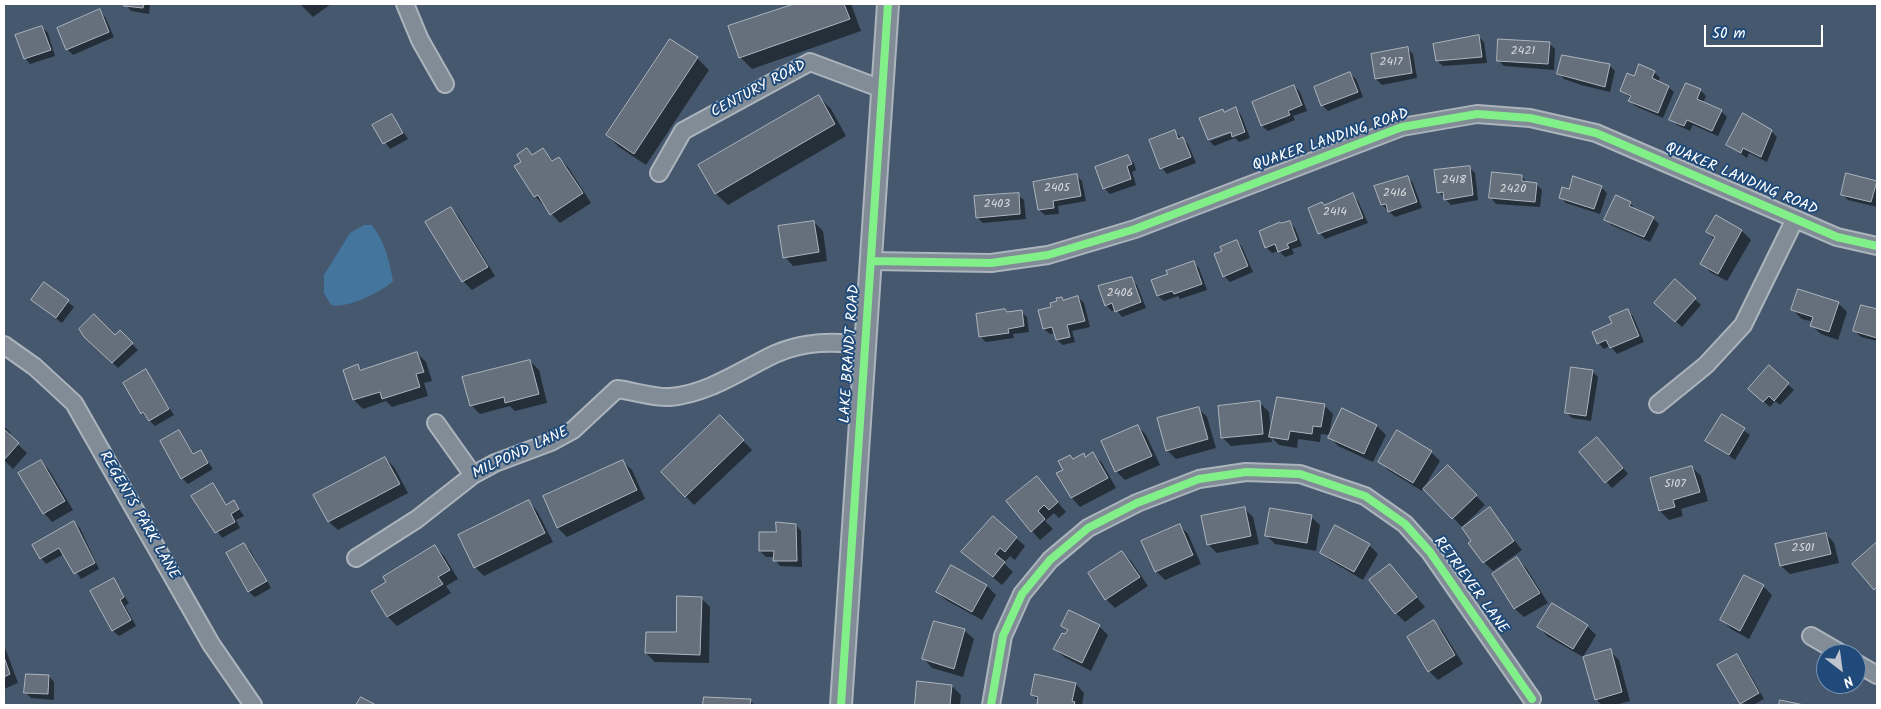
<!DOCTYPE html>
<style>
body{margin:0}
#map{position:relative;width:1881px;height:709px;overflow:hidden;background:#46586d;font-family:Kalam,sans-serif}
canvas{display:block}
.frame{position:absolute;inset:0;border:5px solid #fff;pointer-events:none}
.north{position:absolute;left:1816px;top:644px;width:50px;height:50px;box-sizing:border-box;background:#1f4a7a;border:1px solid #7992af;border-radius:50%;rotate:150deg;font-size:14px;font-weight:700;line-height:20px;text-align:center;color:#fff}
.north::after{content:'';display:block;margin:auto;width:18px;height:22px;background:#bec5cc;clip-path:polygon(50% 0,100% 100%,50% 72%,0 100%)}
.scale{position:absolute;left:1704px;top:25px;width:119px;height:22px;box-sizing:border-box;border:2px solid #fff;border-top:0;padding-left:6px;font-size:15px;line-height:18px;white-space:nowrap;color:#fff;-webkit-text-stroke:4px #1f4a7a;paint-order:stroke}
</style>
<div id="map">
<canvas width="1881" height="709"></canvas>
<div class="frame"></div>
<div class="north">N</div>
<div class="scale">50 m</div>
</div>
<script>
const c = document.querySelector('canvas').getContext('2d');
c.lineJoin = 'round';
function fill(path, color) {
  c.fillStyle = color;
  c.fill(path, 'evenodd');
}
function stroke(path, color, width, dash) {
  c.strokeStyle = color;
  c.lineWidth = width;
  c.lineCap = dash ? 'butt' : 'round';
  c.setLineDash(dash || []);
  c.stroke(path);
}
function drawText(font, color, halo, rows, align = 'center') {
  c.font = font + ' Kalam,sans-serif';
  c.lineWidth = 4;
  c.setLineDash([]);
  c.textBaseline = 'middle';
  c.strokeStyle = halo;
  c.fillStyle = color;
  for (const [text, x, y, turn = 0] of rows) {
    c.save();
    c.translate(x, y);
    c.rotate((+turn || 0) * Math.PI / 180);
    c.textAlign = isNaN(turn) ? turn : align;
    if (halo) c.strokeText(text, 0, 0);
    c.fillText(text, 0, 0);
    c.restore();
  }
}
fill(new Path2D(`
 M364,225h8c13,18 17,34 21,56 -11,11 -47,28 -62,24l-7,-12v-18l26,-42z`), '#44759d');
fill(new Path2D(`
 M125,4h25l-1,10 -18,-3z
 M300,4h31l-18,13z
 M797,4h54l10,27 -109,38 -12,-12 -10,-30z
 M99,11l6,6 9,20 -41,18 -6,-6z
 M42,27l6,6 7,23 -25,8 -5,-6z
 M1479,37l5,5 3,21 -44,3 -6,-5z
 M670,41l27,17 12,12 -63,95 -27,-18 -12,-12z
 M1549,43l6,6 -1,21 -50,-4 -6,-6z
 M1407,48l6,6 4,24 -35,7 -6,-6 -4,-24z
 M1609,65l6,6 -5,21 -29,-7 -17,-6 -5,-6z
 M1654,72l6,6 -2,4 10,5 6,5 -11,26 -28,-12 -5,-5 1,-3 -10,-7 14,-13z
 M1350,74l6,5 7,18 -35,14 -6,-6z
 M1294,86l6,6 7,19 -14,5 2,4 -27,11 -6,-5 -9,-23z
 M1700,90l6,6 -3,7 18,8 6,6 -9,19 -25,-11 -3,6 -13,-6 -6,-6z
 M819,97l12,12 15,27 -118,69 -12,-11 -16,-29z
 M1236,109l5,6 9,23 -11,4 -4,-4 -21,8 -5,-6 16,-27zM1236,129l1,2 -27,10v-3z
 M392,115l16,24 -18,10 -16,-23z
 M1771,131l6,6 -10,25 -18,-9 -2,5 -20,-14z
 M1175,132l13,12 8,19 -29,11 -5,-6z
 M527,149l7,7 9,-6 11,11 5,-3 9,9 23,36 -31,20 -25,-27 -12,-34z
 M1128,157l6,6 2,7 -4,2 4,13 -26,9 -6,-6z
 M1469,167l6,6 3,27 -27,5 -12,-13z
 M1076,175l6,6 4,20 -28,5 1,8 -14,1 -6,-5z
 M1522,176l5,7 9,1 6,6 -2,17 -44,-3 -5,-6z
 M1407,177l6,6 9,25 -27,9 -13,-12z
 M1876,183l1,24 -29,-7 -6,-6z
 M1601,187l6,6 -7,21 -34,-11 -6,-6 9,-7z
 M1018,195l6,5 2,19 -43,4 -6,-6z
 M1353,195l5,6 10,22 -43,16 -5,-6z
 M1630,203l6,7 17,8 6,6 -9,18 -39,-17 -5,-6z
 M451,208l8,9 36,59 -23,14 -9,-9 -36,-58z
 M1716,217l26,14 9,9 -24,41 -17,-9 -8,-9 13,-23 -8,-8z
 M814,222l9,9 4,30 -34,5 -8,-9z
 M1289,222l6,6 7,18 -10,3 2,5 -9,3 -6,-6 -7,2 -6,-6 16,-22z
 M1237,241l5,6 11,25 -23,10 -6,-6 -1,-25z
 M1193,262l6,6 8,22 -27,9 -2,-3 -14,5 -6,-5 -5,-15z
 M1131,279l6,6 9,23 -24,9 -6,-8 -4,2 -6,-6z
 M1675,281l26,24 -19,22 -21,-19z
 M44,284l30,23 -12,16 -24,-18z
 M1078,297l6,6 6,24 -18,4 3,11 -12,3 -6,-5 -2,-7 -5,1 -6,-5 8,-21 10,-10 2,3z
 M1838,303l9,9 -9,28 -17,-6 -9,-8 1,-4 -11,-3 -9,-9z
 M1861,306l16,4v31l-16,-4 -6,-6z
 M1627,311l6,5 11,26 -27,12 -7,-8 -6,3 -6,-6z
 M1021,312l6,5 2,15 -16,2 1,4 -28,4 -5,-5 26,-24z
 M120,332l18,18 -20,18 -33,-32 30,1z
 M417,353l9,9 6,19 -8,2 4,13 -36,11 -6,-6 -23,8 -9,-9 -9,-30 13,-4 5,5z
 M530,361l9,9 8,33 -32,8 -5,-5 -30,8 -9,-9z
 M1769,367l25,23 -14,15 -5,-4 -5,6 -15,-13z
 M145,371l29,44 -19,11 -13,-13 -18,-30z
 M1592,371l6,6 -7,44 -19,-3 -6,-6z
 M1260,403l9,9 2,20 53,-27 9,9 -4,21 -8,-1 -1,8 -22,-3 -1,9 -18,-3 -8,-8 1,5 -41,4 -9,-9z
 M1198,408l9,9 9,31 -40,11 -9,-9z
 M1342,410l35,16 9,9 -13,27 -35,-16 -8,-9z
 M1722,415l28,20 -15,25 -28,-19z
 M720,417l32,33 -58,55 -32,-33z
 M4,426l7,7 -2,3 18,17 -14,16 -9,-9z
 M1138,426l8,9 14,30 -35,15 -9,-9z
 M179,431l16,24 6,-3 12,17 -25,15 -6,-6z
 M1603,444l25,30 -16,14 -31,-36z
 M1431,452l9,9 -18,30 -34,-21 -8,-9z
 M1093,454l9,9 14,25 -36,19 -8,-9 -8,-28 9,-10 10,-5 3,2z
 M385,458l9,9 14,26 -70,37 -9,-8 -14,-27z
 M41,461l8,9 24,40 -21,12 -8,-9z
 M623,462l9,8 13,29 -78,38 -9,-9 -14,-31z
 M1448,467l37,38 -23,22 -37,-38z
 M1692,467l9,9 7,25 -27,8 2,7 -14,4 -9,-9 -9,-32z
 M1037,477l29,35 -7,6 -5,-5 -9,8 8,8 -13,11 -8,-9z
 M213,485l14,21 7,-4 10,14 -8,4 4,8 -18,10 -29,-42z
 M529,502l8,9 16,31 -69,34 -9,-9z
 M1244,508l9,9 6,27 -42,9 -9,-9z
 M1490,509l32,41 -29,21 -9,-9z
 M1311,517l9,8 -4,26 -41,-7 -9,-9z
 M993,518l32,28 -10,14 -5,-4 -6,7 9,9 -11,13 -30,-25z
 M74,522l6,6 19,41 -18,10 -17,-25 -18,10 -5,-6z
 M796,525l5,6 1,36 -22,-1 -5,-6v-3h-9l-6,-6 17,-17z
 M1179,525l9,9 13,30 -36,16 -9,-9z
 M1826,534l8,9 5,20 -49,11 -9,-8z
 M244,544l6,6 21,38 -16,9 -6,-5z
 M1877,544v47l-24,-27z
 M1369,545l9,9 -15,26 -32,-19 -9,-8z
 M435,547l9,9 14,23 -12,7 5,7 -54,33 -9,-9 -15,-26z
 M1122,552l9,9 17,25 -33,22 -9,-9z
 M1517,559l9,9 22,35 -24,14 -9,-8 -22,-35z
 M1390,565l35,42 -20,15 -9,-9z
 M951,567l36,19 9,9 -14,25 -36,-20 -9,-8z
 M1745,577l18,9 9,9 -23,44 -18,-10 -9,-9z
 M113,580l16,23 -4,3 11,20 -17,10 -6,-5 -21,-39z
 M701,598l9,9 -1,56 -54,-1 -9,-9 32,-19z
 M1552,605l35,21 9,9 -13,22 -36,-21 -8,-9z
 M934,622l31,9 9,8 -11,38 -31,-9 -8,-9z
 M1434,622l8,8 21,34 -25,16 -9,-9z
 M1062,626h37l9,9 -17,36 -27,-14 -9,-8 13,-18z
 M4,645l14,38 -14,6z
 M1610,651l9,9 11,41 -15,4h-13l-6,-6z
 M1737,656l5,5 22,38 -11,6 -12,-2z
 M49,676l5,6v18l-23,-2 -6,-6z
 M919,683l33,3 9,9 -1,10h-44z
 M1076,684l8,9 -2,12h-44l1,-4 -7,-6z
 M705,698l45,3 5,4h-51z`), '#0007');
const building = new Path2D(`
 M124,4h20l-1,4 -19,-2z
 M794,4h50l6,15 -111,39 -11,-32z
 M100,9l9,23 -43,18 -9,-22z
 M42,26l9,24 -27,9 -9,-24z
 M1479,35l3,22 -46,4 -3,-17z
 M670,39l28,18 -64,97 -28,-19z
 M1498,39l52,3 -2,22 -51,-3z
 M1408,47l4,26 -37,6 -4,-25z
 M1562,55l48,9 -5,23 -48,-13z
 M1639,64l16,7 -3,7 17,8 -11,27 -30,-12 3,-5 -11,-5 7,-18 7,3z
 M1350,72l8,20 -37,14 -7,-19z
 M1686,83l15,6 -4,10 25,11 -10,21 -25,-11 -3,6 -15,-6z
 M1294,85l8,20 -14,6 2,4 -29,11 -9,-24z
 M819,95l16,29 -120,70 -17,-29z
 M1236,107l9,25 -13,5 -1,-5 -23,8 -9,-22 24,-9 1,3z
 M1743,113l29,17 -11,27 -18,-9 -2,5 -15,-8z
 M392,114l11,19 -20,11 -11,-19z
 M1175,130l3,9 5,-2 8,20 -31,12 -11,-29z
 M527,148l5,7 11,-7 9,13 7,-4 24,36 -33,22 -12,-20 -4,2 -20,-31 7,-4 -4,-7z
 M1128,155l4,9 -5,2 4,13 -28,10 -8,-22z
 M1470,166l3,29 -29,5 -1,-8 -6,1 -3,-23z
 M1492,172l30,3v6l15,2 -2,19 -46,-4z
 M1846,173l31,8 -6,21 -30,-7z
 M1077,174l4,22 -28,5 1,7 -16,2 -5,-28z
 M1408,176l9,26 -29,10 -2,-8 -5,1 -7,-19z
 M1573,176l29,10 -8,23 -35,-11 3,-11 7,2z
 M1019,193l1,21 -44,4 -2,-22z
 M1353,193l10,25 -45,16 -10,-26 14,-6 2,3z
 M1616,195l15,7 -2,4 25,11 -10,20 -40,-17z
 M451,207l37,60 -26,15 -37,-60z
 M1716,215l26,15 -24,44 -18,-10 15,-27 -9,-5z
 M814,221l5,31 -36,6 -5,-32z
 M1290,221l7,19 -10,4 2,4 -11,4 -3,-8 -10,4 -6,-17 21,-9 1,1z
 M1237,240l11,26 -25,11 -9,-23 8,-3 -2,-4z
 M1194,261l8,23 -28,10 -2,-3 -15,5 -6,-16 17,-6 -2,-3z
 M1132,277l9,25 -26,10 -3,-9 -7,3 -7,-20z
 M1675,279l21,19 -21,24 -21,-19z
 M44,282l25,18 -13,18 -25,-18z
 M1798,289l41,13 -10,30 -19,-6 3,-9 -22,-7z
 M1078,296l7,25 -18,4 3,12 -14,3 -4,-13 -9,2 -5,-19 13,-3 -1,-4 7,-2 -1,-3 6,-1 1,3z
 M1861,305l16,4v29l-24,-7z
 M1005,309l2,3 15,-2 2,16 -16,3 1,4 -30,4 -3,-23z
 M1628,309l11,27 -29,12 -4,-8 -9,4 -5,-12 20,-9 -3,-6z
 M94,314l21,21 5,-5 13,13 -21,20 -28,-26 -5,-8z
 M417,352l7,20 -8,2 4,13 -38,12 -2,-7 -27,8 -10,-30 15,-6 2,6z
 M530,360l9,34 -34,9 -1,-6 -34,9 -8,-29z
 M1769,365l20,18 -15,18 -5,-5 -6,6 -15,-13z
 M1571,367l22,3 -7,46 -21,-3z
 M146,369l23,40 -20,12 -6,-9 -2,2 -18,-31z
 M1277,397l48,7 -4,23 -8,-1 -1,8 -22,-3 -2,9 -19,-3z
 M1260,401l3,33 -42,4 -3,-32z
 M1199,407l9,32 -42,12 -9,-33z
 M1342,408l35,17 -13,29 -36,-16z
 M1722,414l23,14 -16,27 -24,-14z
 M720,415l24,25 -59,57 -24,-25z
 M1138,425l14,31 -37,16 -14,-31z
 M4,429l15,14 -15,17z
 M179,430l14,24 8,-4 7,13 -27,16 -21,-38z
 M1397,430l35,21 -19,32 -35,-21z
 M1597,437l26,31 -18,15 -26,-31z
 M1093,452l15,26 -37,20 -15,-25 7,-3 -5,-9 12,-6 3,4 11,-6 1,4z
 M385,457l15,27 -72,38 -15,-27z
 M41,460l24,41 -22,13 -25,-41z
 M623,460l14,30 -80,38 -14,-32z
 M1448,465l29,30 -25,24 -29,-30z
 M1692,466l8,26 -27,8 2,7 -16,4 -9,-33z
 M1037,476l21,26 -9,8 -5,-5 -6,6 7,8 -14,13 -25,-31z
 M213,483l13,22 8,-5 5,9 -8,5 4,8 -20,11 -24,-37z
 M529,500l16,33 -71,35 -16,-33z
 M1245,507l6,29 -44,9 -6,-29z
 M1490,507l24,34 -31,22 -15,-20 3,-2 -9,-13z
 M1270,508l42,7 -5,28 -42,-7z
 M993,516l24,21 -12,15 -5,-4 -5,6 10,8 -12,15 -32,-25z
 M74,521l21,42 -21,11 -15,-26 -19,11 -8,-14z
 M776,522l20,2 1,37h-24l1,-10h-15v-19h17z
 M1180,524l13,31 -38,17 -14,-31z
 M1335,525l35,19 -16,28 -34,-19z
 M1826,533l5,21 -51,12 -5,-22z
 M1877,542v45l-3,3 -22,-26z
 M244,543l23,38 -19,11 -22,-39z
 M435,545l15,25 -12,7 5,7 -56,33 -16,-26 15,-9 -3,-5z
 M1122,551l18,26 -35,23 -17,-27z
 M1517,557l23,36 -26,16 -22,-35z
 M1390,564l27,33 -22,17 -26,-34z
 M951,565l36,20 -15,27 -36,-20z
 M1744,575l20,10 -24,46 -20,-11z
 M114,578l10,19 -4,3 11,20 -19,11 -22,-40z
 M677,596l25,1 -2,58 -55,-2 1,-21h30z
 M1552,603l36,22 -15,24 -36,-22z
 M1069,610l31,15 -18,38 -29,-14 9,-16 3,1 3,-4 -7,-4z
 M1434,620l21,35 -27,17 -21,-35z
 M934,621l31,8 -11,40 -32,-10z
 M1611,649l11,43 -27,8 -12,-43z
 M1737,654l22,39 -19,11 -23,-39z
 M4,657l6,17 -6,3z
 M26,674l23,1 -1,19 -24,-1z
 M1035,674l41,9 -4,18 3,1 -1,3h-37l1,-8 -7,-2z
 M917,681l35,4 -2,20h-35z
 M361,697l15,8h-20z
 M704,697l47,2 -1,6h-47z
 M1780,700l24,5h-25z`);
fill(building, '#66707d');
stroke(building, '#acb4bd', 1);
const minor = new Path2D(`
 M405,4l15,36 25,44
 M659,173l24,-42 127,-69 72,27
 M871,261l120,2 57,-8 87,-26 267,-102 75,-13 53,4 66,15 241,104 40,9
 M4,345l31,22 39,36 137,241 42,61
 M1658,404l48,-39 37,-40 52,-106
 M436,423l37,52
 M356,558l61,-39 56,-44 22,-12 56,-21 22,-12 44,-41c17,2 36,9 53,8 38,-3 71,-27 105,-43 29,-13 59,-13 90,-9
 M1811,636l31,18
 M1856,663l21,12
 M991,705l12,-69 19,-42 28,-34 38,-32 49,-25 62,-24 47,-7 54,2 65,22 40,28 25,28 102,147`);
const tertiary = new Path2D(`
 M841,705l47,-701`);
stroke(minor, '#acb4bd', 20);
stroke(tertiary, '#acb4bd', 24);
stroke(minor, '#828c97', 16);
stroke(tertiary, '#828c97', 20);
stroke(new Path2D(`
 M871,261l120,2 57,-8 87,-26 267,-102 75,-13 53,4 66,15 241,104 40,9
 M841,705l47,-701
 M991,705l12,-69 19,-42 28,-34 38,-32 49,-25 62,-24 47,-7 54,2 65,22 40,28 25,28 102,147`), '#82f089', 8);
drawText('12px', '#d9dbde', null, [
 ["2421",1523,52],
 ["2417",1391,63],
 ["2418",1454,181],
 ["2405",1057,189],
 ["2420",1513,190],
 ["2416",1395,194],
 ["2403",997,205],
 ["2414",1335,213],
 ["2406",1120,294],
 ["5107",1675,485],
 ["2501",1803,549]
]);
drawText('15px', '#fff', '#1f4a7a', [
 ["CENTURY ROAD",759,90,-28],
 ["QUAKER LANDING ROAD",1331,141,-19],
 ["QUAKER LANDING ROAD",1741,180,23],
 ["LAKE BRANDT ROAD",851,354,-86],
 ["MILPOND LANE",521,454,-25],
 ["REGENTS PARK LANE",138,516,60],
 ["RETRIEVER LANE",1470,586,54]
]);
</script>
